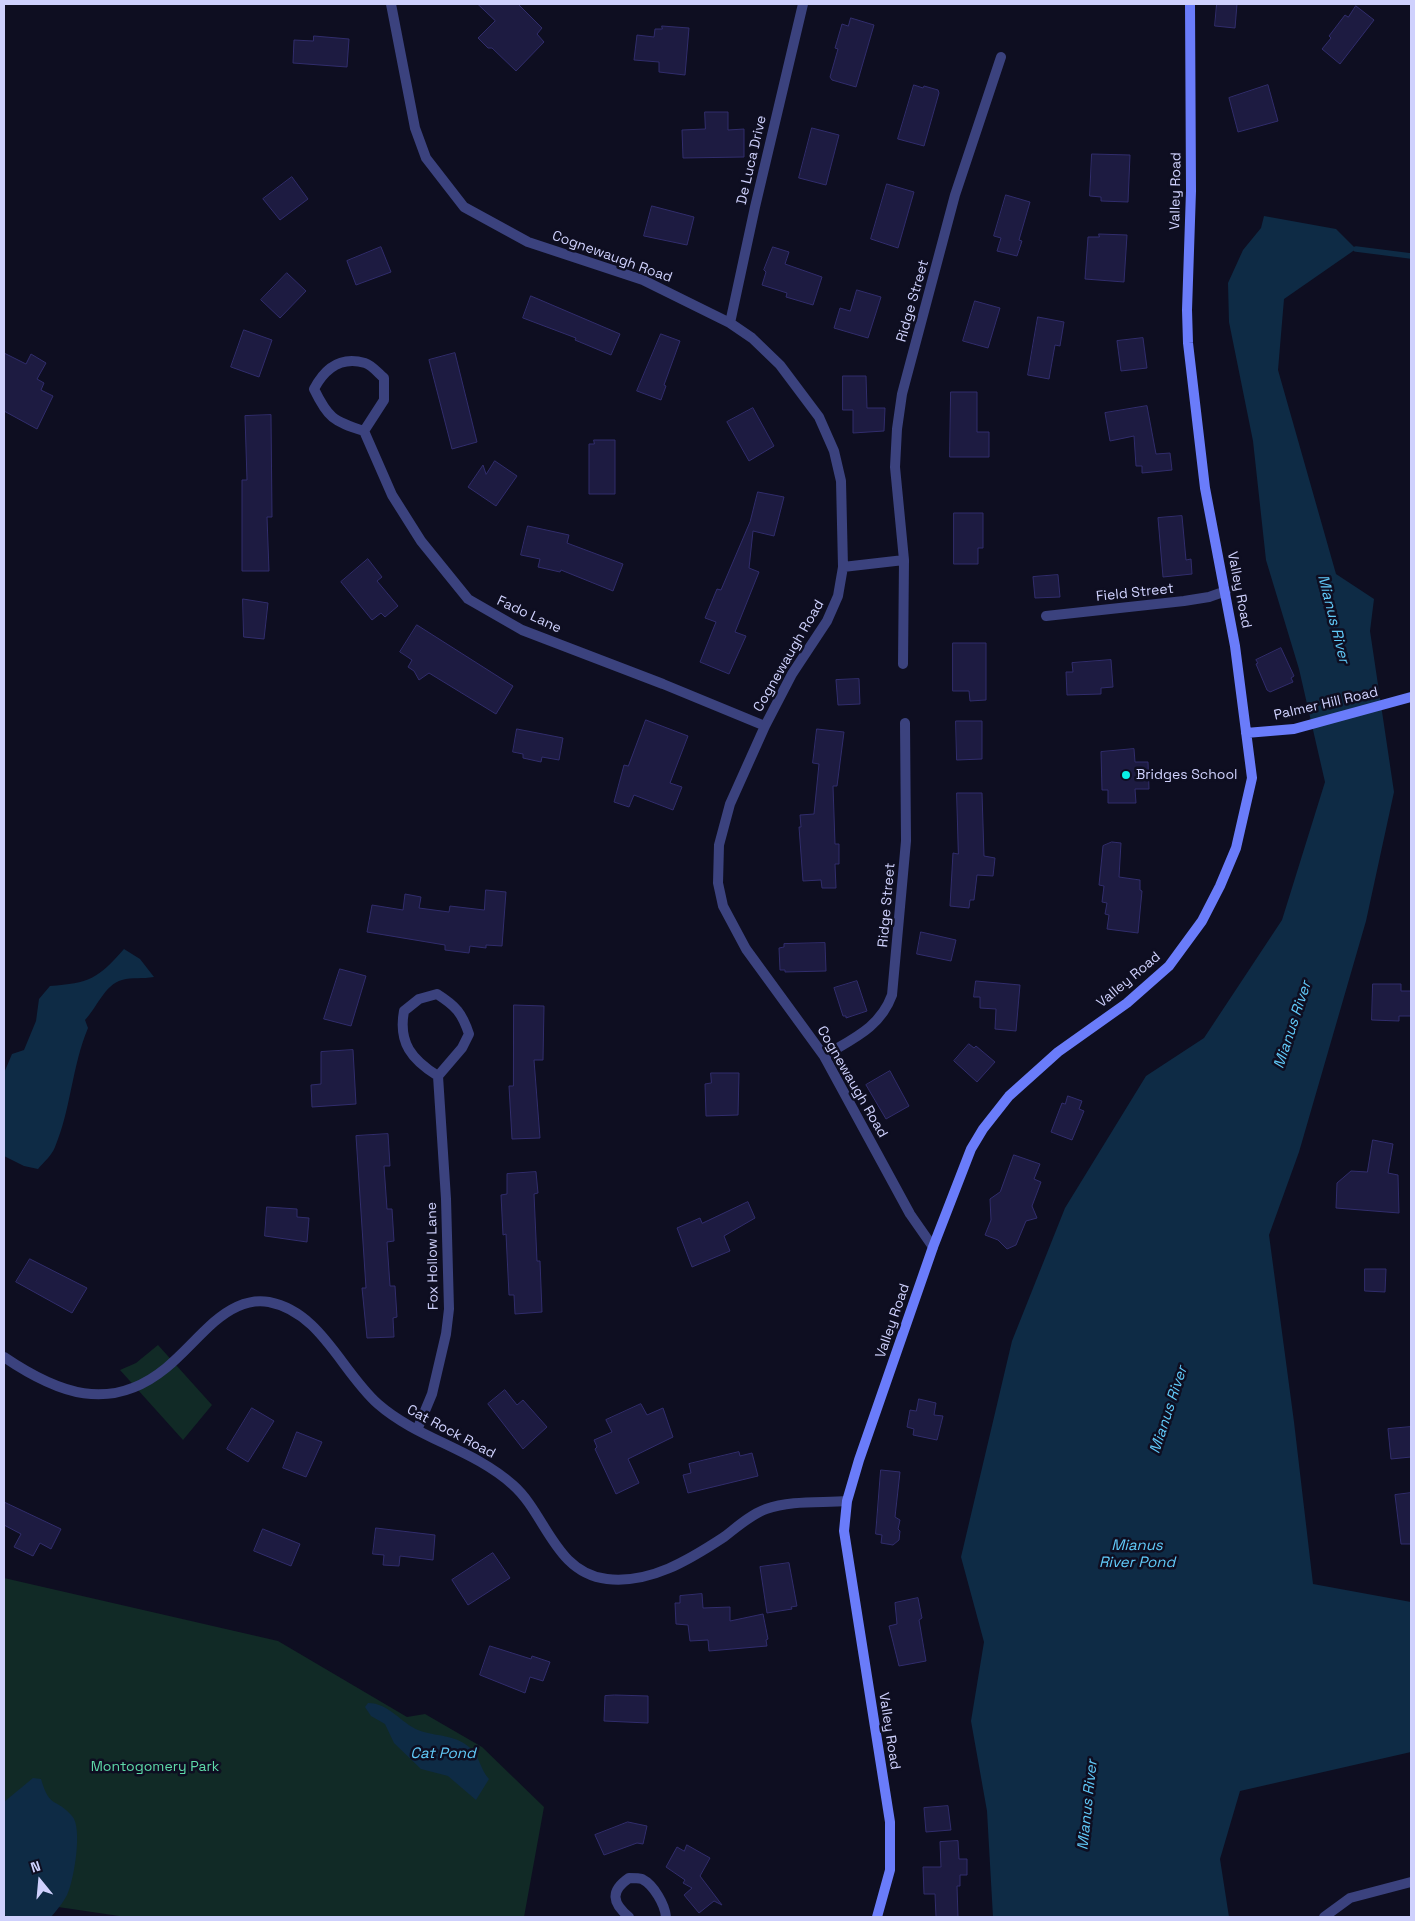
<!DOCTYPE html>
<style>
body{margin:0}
#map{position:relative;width:1415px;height:1921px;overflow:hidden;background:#0e0e21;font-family:"Space Grotesk",sans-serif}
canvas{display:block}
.frame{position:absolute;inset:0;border:5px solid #cfd1fd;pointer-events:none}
.north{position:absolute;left:15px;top:1856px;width:50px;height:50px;-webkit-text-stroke:4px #0e0e21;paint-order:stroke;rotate:343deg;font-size:14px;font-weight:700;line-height:20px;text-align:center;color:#cfd1fd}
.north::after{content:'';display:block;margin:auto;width:18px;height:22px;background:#cfd1fd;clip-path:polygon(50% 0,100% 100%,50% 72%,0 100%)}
</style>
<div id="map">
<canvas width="1415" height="1921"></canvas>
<div class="frame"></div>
<div class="north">N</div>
</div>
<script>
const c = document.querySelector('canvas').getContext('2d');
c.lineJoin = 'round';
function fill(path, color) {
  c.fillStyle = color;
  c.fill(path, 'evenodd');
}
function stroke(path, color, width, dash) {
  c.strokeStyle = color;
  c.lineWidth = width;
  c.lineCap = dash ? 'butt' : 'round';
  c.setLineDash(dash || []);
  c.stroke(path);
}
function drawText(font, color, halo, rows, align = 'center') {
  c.font = font + ' "Space Grotesk",sans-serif';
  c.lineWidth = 5;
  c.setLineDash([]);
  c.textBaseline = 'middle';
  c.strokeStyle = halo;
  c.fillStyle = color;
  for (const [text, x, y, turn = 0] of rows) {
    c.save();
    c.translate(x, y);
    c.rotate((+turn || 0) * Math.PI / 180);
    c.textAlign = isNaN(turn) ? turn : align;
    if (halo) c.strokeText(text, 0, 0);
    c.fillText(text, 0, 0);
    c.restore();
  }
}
fill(new Path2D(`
 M158,1345l54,60 -29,35 -63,-70 16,-7z
 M4,1578l274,63 129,76 18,-3 57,33 62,60 -20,110h-398l-122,-18z`), '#112a26');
fill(new Path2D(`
 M1264,216l72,13 20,20 -72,50 -6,71 58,204 38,25 -4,32 24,161 -28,129 -67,231 -30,83 25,187 19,162 98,18v150l-171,39 -20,68 9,58h-236l-6,-106 -16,-90 13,-79 -23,-85 51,-216 53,-133 81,-132 58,-38 78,-118 43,-138 -26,-113 -33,-109 -13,-119 -24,-119 -1,-39 15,-33 18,-22z
 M124,949l16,10 14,18c-11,2 -22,0 -32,3 -17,4 -26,29 -37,40l3,8c-16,38 -17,81 -33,119 -3,8 -11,15 -17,22l-14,-3 -20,-10v-83l8,-19 12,-4 12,-29 3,-22 11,-13c39,-3 48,-7 74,-37z
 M368,1703c21,0 33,20 50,27 18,7 36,4 51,17 11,8 11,23 20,32l-13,21 -28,-24 -27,-7 -27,-26 -9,-19 -14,-8 -6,-9z
 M33,1778l8,1c9,31 15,18 31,37 11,11 2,65 -5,79 -4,8 -11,16 -16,22h-45l-2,-5v-110z`), '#0e2b45');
stroke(new Path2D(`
 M1356,249l55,7`), '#0e2b45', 5.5);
const building = new Path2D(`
 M478,4h40l24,24 -5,6 7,8 -28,29 -24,-23h-4l-10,-10 17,-17z
 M1217,4h20l-2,24 -20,-2z
 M1356,6l18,14 -34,44 -18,-15 9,-11 -2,-2 16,-21 3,2z
 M851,18l23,7 -18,62 -24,-7 -2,-3 8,-28 -3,-1 7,-24 6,2z
 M662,26l27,2 -4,47 -26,-3v-10l-25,-2 3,-25 17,2 1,-8h7z
 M314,36l35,3 -2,28 -54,-4 1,-23 19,1z
 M914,85l9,3 1,-2 14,4 1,3 -15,53 -26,-7z
 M1268,85l10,36 -40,11 -9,-34z
 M705,112h23v18l16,-1v28l-61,1 -1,-28 23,-1z
 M812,128l27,7 -13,50 -27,-7z
 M1092,154l38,1 -2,47 -27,-1v-4l-11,-1z
 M292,177l16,22 -28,21 -17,-21z
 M887,184l27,8 -16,56 -27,-9z
 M1006,195l24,7 -11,38 3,1 -5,15 -20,-5 4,-13 -7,-2z
 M652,206l42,11 -7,28 -43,-9z
 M1099,234l28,1 -3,47 -39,-3 3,-42h11z
 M381,247l10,25 -35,13 -9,-24z
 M773,247l16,5 -4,12 37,13 -9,28 -27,-8 1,-4 -25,-8 4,-13 -2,-2z
 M287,273l19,18 -26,27 -19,-18z
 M857,290l24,7 -13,41 -34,-10 6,-20 10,3z
 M531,296l89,38 -9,21 -36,-15 1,-2 -53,-20z
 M975,301l25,7 -12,40 -25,-7z
 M1038,317l26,5 -4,24 -5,-1 -6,34 -21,-4z
 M244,330l28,10 -13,37 -28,-10z
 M661,334l19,7 -16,44 2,1 -5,14 -24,-9z
 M1143,338l4,30 -26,3 -4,-30z
 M4,353l22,11 5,-10 15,9 -9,16 7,4 -3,7 12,6 -16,33 -33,-18z
 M455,353l22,89 -25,7 -23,-89z
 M843,376h23l1,32h18l-1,23 -31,2v-23h-10z
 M951,392h26v40h12v25h-39z
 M1147,406l9,48 14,-1 2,17 -30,3v-7h-6l-2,-30 -24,5 -5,-28z
 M753,408l21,38 -25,15 -22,-39z
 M271,415l1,102h-5l2,54h-27v-91h5l-2,-64z
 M594,440h21v54h-26v-50h5z
 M495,461l22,15 -21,30 -28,-19 15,-22 3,9z
 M758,492l26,5 -10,39 -21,-5 -4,37 10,4 -24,60 11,4 -17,38 -29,-12 16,-40 -11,-4 12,-29 4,1 29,-68z
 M954,513h29v35h-5v16h-24z
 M1182,516l4,44 5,-1 1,15 -29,3 -5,-59z
 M528,526l41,9 -2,8 56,21 -10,27 -52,-21 -1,2 -22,-5 2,-8 -19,-4z
 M368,559l14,18 -5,4 21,25 -13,11 -4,-4 -9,7 -31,-38z
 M1058,575l2,22 -25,1 -2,-21z
 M243,599l25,4 -4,36 -20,-2z
 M417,625l96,61 -17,28 -67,-41 -10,7 -5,-9 -6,-4 4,-7 -12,-8z
 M953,643h33v57l-16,1 -1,-10h-16z
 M1281,648l13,28 -3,2 2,4 -23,10 -3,-2 -11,-26 2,-1 -2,-3z
 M1111,660l2,27 -12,1v6l-34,1 -1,-23h7l-1,-9z
 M859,679l1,25 -22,1 -2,-25z
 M646,720l42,16 -18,47 12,4 -9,23 -39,-15 -5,12 -15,-5 10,-37 4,1z
 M956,721h26v38l-25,1z
 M517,729l46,9 -4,22 -17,-3 -1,5 -18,-4v-4l-10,-2z
 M817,729l27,3 -7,54h-4l2,58h4v20h-4l1,24h-14l-1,-8 -18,1 -4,-54h2l-1,-12 14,-1 5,-50 -6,-1z
 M1134,749l1,13h13l1,27h-14l1,14h-28v-13h-6l-1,-38z
 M957,793h25l2,63 11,2 -2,18 -16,-1 -3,25h-4l-1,8 -19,-2 3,-53 5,1z
 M1112,842l9,1 -2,34 21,3v10l2,1 -4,42 -31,-4 2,-14 -4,-1 2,-11 -5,-1 2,-16 -5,-1 4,-39z
 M486,890l20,2 -4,54 -16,-1v3l-16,-2 -1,7 -24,-3v-5l-78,-13 5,-27 31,5 2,-16 16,3 -2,11 30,4 1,-6 34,4z
 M921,932l35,8 -5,21 -34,-7z
 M825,943l1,28 -41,1v-2h-5l-1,-22 5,-1v-3z
 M340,969l26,7 -15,50 -27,-7z
 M857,981l10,30 -21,7v-2h-3l-9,-28z
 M976,981l44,4 -4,46 -21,-2 1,-20 -16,-1v-11h-6z
 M1373,984h28v7h10v25h-12v5l-27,-1z
 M514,1005l30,1 -1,54h-9l6,78 -28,1 -3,-53h4z
 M969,1044l5,4 2,-2 19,16 -18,20 -23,-21z
 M353,1050l3,54 -44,3 -1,-22 10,-1v-32z
 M890,1071l19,35 -23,13 -20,-34z
 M711,1073h28l-1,42 -32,1 -1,-32 6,-1z
 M1068,1096l14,5 -3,8 5,2 -12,29 -21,-8 11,-29 3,1z
 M388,1134l2,32h-6l3,43h5l2,32 -7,1 3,44h5l2,31 -4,1 1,19 -27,1 -5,-50h4l-10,-152z
 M1373,1140l20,4 -5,29 10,2 1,38 -63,-5 1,-25 14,-12 16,1z
 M1014,1155l26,9 -6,15 7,3 -9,24 5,12 -11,3 -10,24 -9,4 -9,-9 -13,-5 6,-15 -1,-21 10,-7z
 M536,1172l2,21 -4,1 3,67h3l2,51 -27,2 -1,-19h-5l-3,-61 -3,1 -2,-40 6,-1v-20z
 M748,1202l7,16 -31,18 6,15 -38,16 -15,-39 23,-10 2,5z
 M267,1207l30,2v8l12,1 -2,24 -42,-6z
 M30,1259l57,29 -15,25 -56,-31z
 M1365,1269h21l-1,23 -20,-1z
 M505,1390l12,15 6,-5 24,27 -24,22 -35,-45z
 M919,1399l17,4 -2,12 9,1 -6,24 -24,-5 1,-6 -7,-2 3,-17 6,1z
 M641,1404l6,11 16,-7 10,29 -45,22 11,24 -23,11 -21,-45 2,-2 -3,-7 18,-8 -6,-12z
 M252,1408l22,13 -26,41 -21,-13z
 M1411,1427v30l-20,2 -3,-30z
 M297,1432l25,10 -16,35 -23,-9z
 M739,1452l1,4 12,-3 6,23 -70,17 -5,-18 8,-2 -2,-9z
 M881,1470l19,2 -5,45 5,3 -2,9 2,2 -1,9 -6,5 -12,-2 1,-8 -6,-1z
 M1411,1493v51h-10l-6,-49z
 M4,1502l57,27 -10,20 -11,-6 -7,13 -19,-9 7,-13 -17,-9z
 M376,1528l59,7 -2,25 -33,-4 -1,10 -16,-1 1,-10 -11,-1z
 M263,1529l37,15 -9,22 -37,-15z
 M493,1553l17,25 -42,27 -16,-25z
 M789,1563l8,43 -6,1 1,2 -25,4 -7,-46z
 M702,1594l1,14 27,-1v14l33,-7 5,25 -2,1 1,6 -58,5 -1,-11 -18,1 -2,-16 -12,-1 -1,-21h5v-7z
 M918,1598l4,20 -3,2 7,41 -27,5 -10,-40 8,-2 -2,-21z
 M490,1646l41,13 1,-3 18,6 -7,19 -13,-4 -5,16 -45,-18z
 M615,1695l33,1v27l-44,-2 1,-25z
 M948,1806l3,24 -25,2 -2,-24z
 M628,1822l19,4 -4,18 -6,-1 -33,12 -9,-20z
 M958,1841l1,18h8v16h-7v11h-3l1,31h-22l-1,-23h-11l-1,-27h18l-1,-25z
 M687,1845l23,13 -10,18 22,29 -8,-4 -15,12 -15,-18 8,-7 -9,-5 2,-3 -19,-13 11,-20 7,4z`);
fill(building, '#1d1b41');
stroke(building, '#312d6c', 1);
stroke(new Path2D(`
 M391,4l24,124 11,30 38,49 64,35 115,38 87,43 22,15 28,27 39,52 15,34 7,30 2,86 -5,29 -11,25 -35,53 -27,52 -35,78 -11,41 -1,38 5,23 23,43 78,107 86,158 23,33
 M730,323l25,-116 48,-203
 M364,431l20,-31v-22c-5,-4 -12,-13 -19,-15 -24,-7 -40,5 -51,26 14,29 19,32 50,42l28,64 29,46 47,58 54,31 141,54 102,42
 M843,567l61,-7
 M1046,616l138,-15 25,-4 17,-6
 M903,664l1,-104 -9,-93 2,-38 5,-35 53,-199 46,-138
 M824,1056c28,-17 56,-28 68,-61l14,-154 -1,-118
 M4,1357c53,36 106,57 162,11 17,-14 31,-31 48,-46 15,-13 34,-24 55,-20 52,10 72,69 109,102 40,35 95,45 135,81 33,29 42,88 94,94 43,5 82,-19 117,-42 13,-10 26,-22 42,-28 25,-9 55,-6 81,-8
 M417,1430l15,-36 14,-60 3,-25 -3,-110 -8,-123c-26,-16 -40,-33 -34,-65l15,-12 18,-5c19,12 25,19 32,40l-7,14 -24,28
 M629,1917c-17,-14 -19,-26 0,-39 4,0 10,0 13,1 12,6 23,26 24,38
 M1324,1917l26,-19 61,-16`), '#3b427e', 10);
stroke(new Path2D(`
 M1246,733l48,-4 117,-32
 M877,1917l13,-47v-48l-46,-291 3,-30 12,-41 74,-213 38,-98 12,-20 26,-33 49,-44 69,-49 42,-37 33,-45 18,-35 16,-38 16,-70 -17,-132 -30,-158 -17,-145 -1,-33 4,-119 -1,-187`), '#6a7cfa', 10);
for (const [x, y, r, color] of [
 [1126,775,5,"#08f0e5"]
]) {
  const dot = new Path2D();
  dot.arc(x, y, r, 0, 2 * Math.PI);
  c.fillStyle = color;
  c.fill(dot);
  stroke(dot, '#0e0e21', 2);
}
drawText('14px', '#cfd1fd', '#0e0e21', [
 ["De Luca Drive",752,160,-77],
 ["Valley Road",1176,191,-89],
 ["Cognewaugh Road",612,257,20],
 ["Ridge Street",913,301,-74],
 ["Valley Road",1239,590,79],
 ["Field Street",1135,593,-6],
 ["Fado Lane",529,615,25],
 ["Cognewaugh Road",789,656,-60],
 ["Palmer Hill Road",1326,704,-13],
 ["Ridge Street",887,905,-85],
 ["Valley Road",1129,980,-40],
 ["Cognewaugh Road",852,1082,60],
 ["Fox Hollow Lane",433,1256,-91],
 ["Valley Road",893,1321,-71],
 ["Cat Rock Road",451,1432,28],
 ["Valley Road",889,1731,81]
]);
drawText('14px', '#cfd1fd', '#0e0e21', [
 ["Bridges School",1136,775]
], 'left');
drawText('14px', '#5edaa9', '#0e0e21', [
 ["Montogomery Park",155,1767]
]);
drawText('italic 15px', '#61caf9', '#0e0e21', [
 ["Mianus River",1333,619,76],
 ["Mianus River",1293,1025,-72],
 ["Mianus River",1169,1410,-72],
 ["Mianus",1137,1546],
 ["River Pond",1137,1563],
 ["Cat Pond",443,1754],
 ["Mianus River",1088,1805,-84]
]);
</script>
